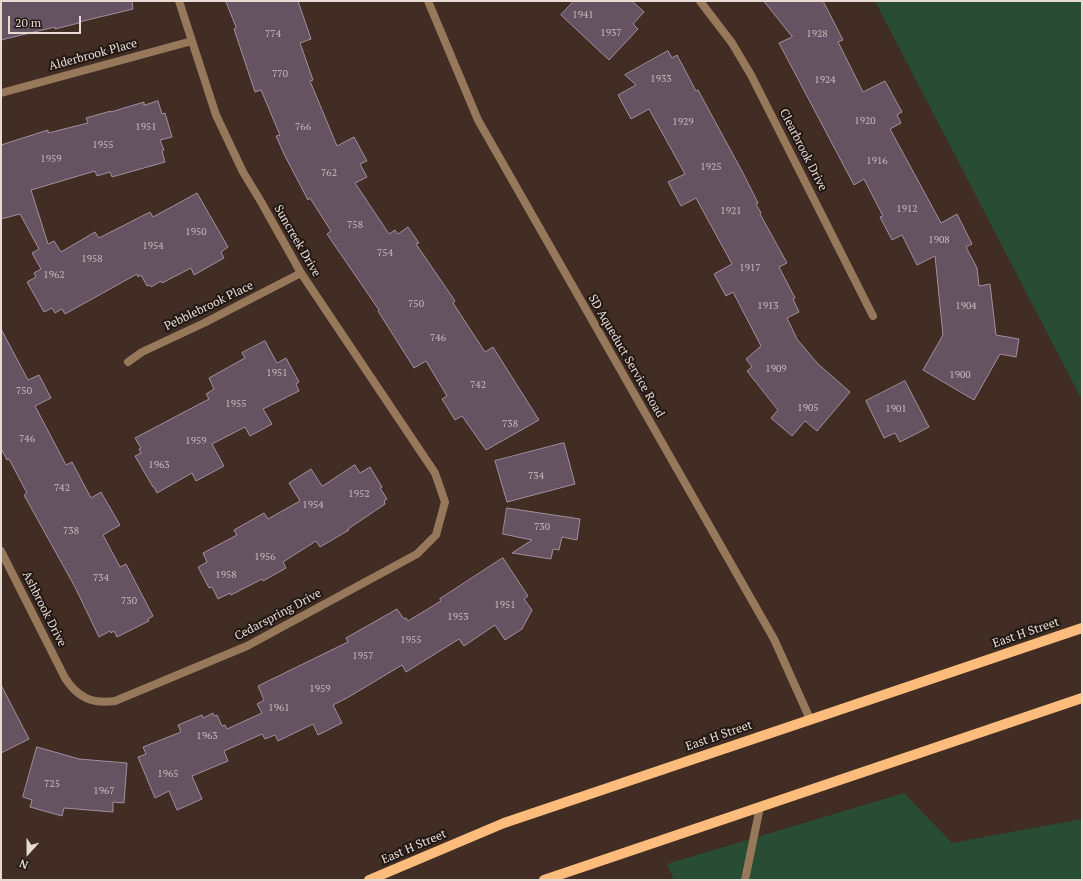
<!DOCTYPE html>
<style>
body{margin:0}
#map{position:relative;width:1083px;height:881px;overflow:hidden;background:#412d23;font-family:"PT Serif",serif}
canvas{display:block}
.frame{position:absolute;inset:0;border:2px solid #e8dbd4;pointer-events:none}
.north{position:absolute;left:8px;top:833px;width:40px;height:40px;-webkit-text-stroke:3px #211713;paint-order:stroke;rotate:201deg;font-size:11px;font-weight:700;line-height:16px;text-align:center;color:#e8dbd4}
.north::after{content:'';display:block;margin:auto;width:14px;height:18px;background:#e8dbd4;clip-path:polygon(50% 0,100% 100%,50% 72%,0 100%)}
.scale{position:absolute;left:8px;top:16px;width:73px;height:18px;box-sizing:border-box;border:2px solid #e8dbd4;border-top:0;padding-left:5px;font-size:12px;line-height:14px;white-space:nowrap;color:#e8dbd4;-webkit-text-stroke:3px #211713;paint-order:stroke}
</style>
<div id="map">
<canvas width="1083" height="881"></canvas>
<div class="frame"></div>
<div class="north">N</div>
<div class="scale">20 m</div>
</div>
<script>
const c = document.querySelector('canvas').getContext('2d');
c.lineJoin = 'round';
function fill(path, color) {
  c.fillStyle = color;
  c.fill(path, 'evenodd');
}
function stroke(path, color, width, dash) {
  c.strokeStyle = color;
  c.lineWidth = width;
  c.lineCap = dash ? 'butt' : 'round';
  c.setLineDash(dash || []);
  c.stroke(path);
}
function drawText(font, color, halo, rows, align = 'center') {
  c.font = font + ' "PT Serif",serif';
  c.lineWidth = 4;
  c.setLineDash([]);
  c.textBaseline = 'middle';
  c.strokeStyle = halo;
  c.fillStyle = color;
  for (const [text, x, y, turn = 0] of rows) {
    c.save();
    c.translate(x, y);
    c.rotate((+turn || 0) * Math.PI / 180);
    c.textAlign = isNaN(turn) ? turn : align;
    if (halo) c.strokeText(text, 0, 0);
    c.fillText(text, 0, 0);
    c.restore();
  }
}
fill(new Path2D(`
 M875,1h207v399z
 M904,793l48,50 130,-24v61h-408l-7,-16z`), '#284d34');
const building = new Path2D(`
 M1,1h131l1,8 -54,13v1l-24,6v-2l-54,13z
 M226,1h72l13,38 -11,4 13,37 -3,1 27,65 17,-9 13,24 -7,3 7,13 -12,6 34,51 6,-4 3,4 10,-7 11,16 -3,1 39,57 -2,2 32,49 8,-5 46,73 -53,30 -24,-34 -7,4 -13,-21 5,-3 -21,-35 -12,7 -36,-57 1,-1 -52,-76 4,-3 -21,-33 -2,2 -24,-46 -8,-18 4,-1 -19,-45 -6,2 -21,-63 2,-1z
 M574,1h58l12,11 -11,12 5,5 -29,31 -48,-45z
 M764,1h59l20,39 -5,2 25,50 22,-11 17,31 -5,3 4,8 -11,6 51,94 16,-9 15,30 -6,3 11,21 2,18 11,-2 6,51 23,4 -3,18 -16,-3 -26,46 -51,-30 20,-35 -8,-79 -18,9 -15,-30 -10,5 -12,-23 3,-1 -19,-37 -10,6 -75,-142 13,-6z
 M668,51l4,7 5,-3 19,36 2,-1 45,83 15,30 -2,1 5,9 -1,1 27,49 -8,4 16,31 -2,1 6,13 -12,6 10,21 20,24 33,29 -33,39 -12,-10 -13,15 -21,-18 7,-8 -31,-39 5,-4 -6,-8 15,-13 -28,-54 -7,4 -12,-22 18,-10 -36,-66 -15,8 -13,-24 17,-8 -36,-65 -18,10 -13,-24 18,-10 -11,-10z
 M158,101l4,13 3,-1 7,24 -12,3 4,10 -2,1 3,11 -53,15 -2,-5 -13,4 -2,-5 -64,19 17,54 6,-3 7,11 34,-20 4,6 51,-26 3,5 44,-24 31,54 -7,5 3,6 -30,17 -3,-7 -29,15 -1,-2 -10,6 -1,-2 -3,1 -6,-11 -3,2 -1,-3 -72,40 -3,-5 -7,4 -3,-5 -8,4 -17,-30 9,-5 -2,-4 7,-4 -9,-16 7,-4 -19,-35 -19,5v-74l47,-15v3l40,-10 -2,-5 25,-7v1l33,-10v3z
 M1,329l27,51 11,-5 12,23 -16,8 31,59 6,-3 19,36 10,-6 19,33 -17,10 17,32 6,-3 27,52 -5,3 1,2 -32,16 -3,-6 -3,2 -1,-2 -11,6 -24,-50 -51,-92 3,-2 -18,-34 -2,1 -6,-12z
 M265,341l12,22 9,-5 13,24 -3,2 3,7 -36,18 9,15 -22,12 -5,-9 -33,17 12,22 -28,15 -4,-8 -35,20 -3,-6h-1l-18,-31 6,-3 -2,-4 2,-1 -6,-10 74,-39 -3,-5 8,-5 -5,-11 36,-20 -3,-5z
 M905,381l24,46 -29,15 -5,-9 -11,5 -18,-37z
 M564,443l11,41 -68,18 -12,-41z
 M355,465l5,8 10,-6 12,20 -2,1 7,11 -3,2 1,3 -37,25 1,1 -29,17 -4,-6 -33,21 3,6 -23,13 -1,-2 -31,16 -1,-2 -12,6 -6,-12 -3,1 -11,-21 9,-5 -4,-9 34,-18 -3,-5 30,-17 4,6 32,-18 -11,-18 22,-14 11,17z
 M507,508l73,11 -3,21 -15,-3 -3,13 -6,-1 -2,10 -39,-6 20,-13 -29,-6z
 M503,558l25,38 -4,3 8,11 -10,19 -17,11 -10,-15 -31,21 -5,-7 -53,33 -4,-7 -55,33 -14,7 9,18 -24,12 -5,-11 -35,17 -3,-6 -10,4 -3,-5 -38,17 4,10 -36,15 10,23 -25,11 -8,-19 -14,7 -17,-41 8,-3 -3,-7 38,-15 -3,-7 24,-10 1,3 10,-5 1,3 3,-1 5,11 3,-1 2,4 35,-16 -5,-9 7,-4 -6,-14 90,-44 -2,-4 51,-29 7,10 2,-1 2,3 33,-20 -1,-2z
 M1,685l28,54 -28,14z
 M37,747l42,12 48,4 -3,40 -11,-1v10l-49,-4 -2,8 -32,-9 2,-7 -9,-3z`);
fill(building, '#665362');
stroke(building, '#a38e9f', 1);
stroke(new Path2D(`
 M428,1l50,119 296,519 36,80
 M745,880l15,-73`), '#98785a', 8);
stroke(new Path2D(`
 M700,1l32,42 19,32 122,241
 M1,93l191,-52
 M128,362l14,-10 62,-29 97,-50
 M1,551l64,127c13,20 27,26 50,23l132,-55 170,-92 19,-19 9,-33 -10,-29 -134,-200 -41,-73 -17,-28 -27,-57 -37,-114`), '#98785a', 8);
stroke(new Path2D(`
 M369,880l135,-57 578,-195
 M544,880l538,-182`), '#febc7c', 10);
drawText('10px', '#c8b9b8', null, [
 ["1941",583,15],
 ["1937",611,33],
 ["774",273,34],
 ["1928",817,34],
 ["770",280,74],
 ["1933",661,79],
 ["1924",825,80],
 ["1920",865,121],
 ["1929",683,122],
 ["1951",146,127],
 ["766",303,127],
 ["1955",103,145],
 ["1959",51,159],
 ["1916",877,161],
 ["1925",711,167],
 ["762",329,173],
 ["1912",907,209],
 ["1921",731,211],
 ["758",355,225],
 ["1950",196,232],
 ["1908",939,240],
 ["1954",153,246],
 ["754",385,253],
 ["1958",92,259],
 ["1917",750,268],
 ["1962",54,275],
 ["750",416,304],
 ["1913",768,306],
 ["1904",966,306],
 ["746",438,338],
 ["1909",776,369],
 ["1951",277,373],
 ["1900",960,375],
 ["742",478,385],
 ["750",24,391],
 ["1955",236,404],
 ["1905",808,408],
 ["1901",896,409],
 ["738",510,424],
 ["746",27,439],
 ["1959",196,441],
 ["1963",159,465],
 ["734",536,476],
 ["742",62,488],
 ["1952",359,494],
 ["1954",313,505],
 ["730",542,527],
 ["738",71,531],
 ["1956",265,557],
 ["1958",226,575],
 ["734",101,578],
 ["730",129,601],
 ["1951",505,605],
 ["1953",458,617],
 ["1955",411,640],
 ["1957",363,656],
 ["1959",320,689],
 ["1961",279,708],
 ["1963",207,736],
 ["1965",168,774],
 ["725",52,784],
 ["1967",104,791]
]);
drawText('12px', '#e8dbd4', '#211713', [
 ["Alderbrook Place",93,55,-15],
 ["Clearbrook Drive",803,150,63],
 ["Suncreek Drive",297,241,60],
 ["Pebblebrook Place",209,306,-26],
 ["SD Aqueduct Service Road",626,356,60],
 ["Ashbrook Drive",44,609,63],
 ["Cedarspring Drive",278,615,-28],
 ["East H Street",1026,633,-19],
 ["East H Street",719,736,-19],
 ["East H Street",414,847,-23]
]);
</script>
